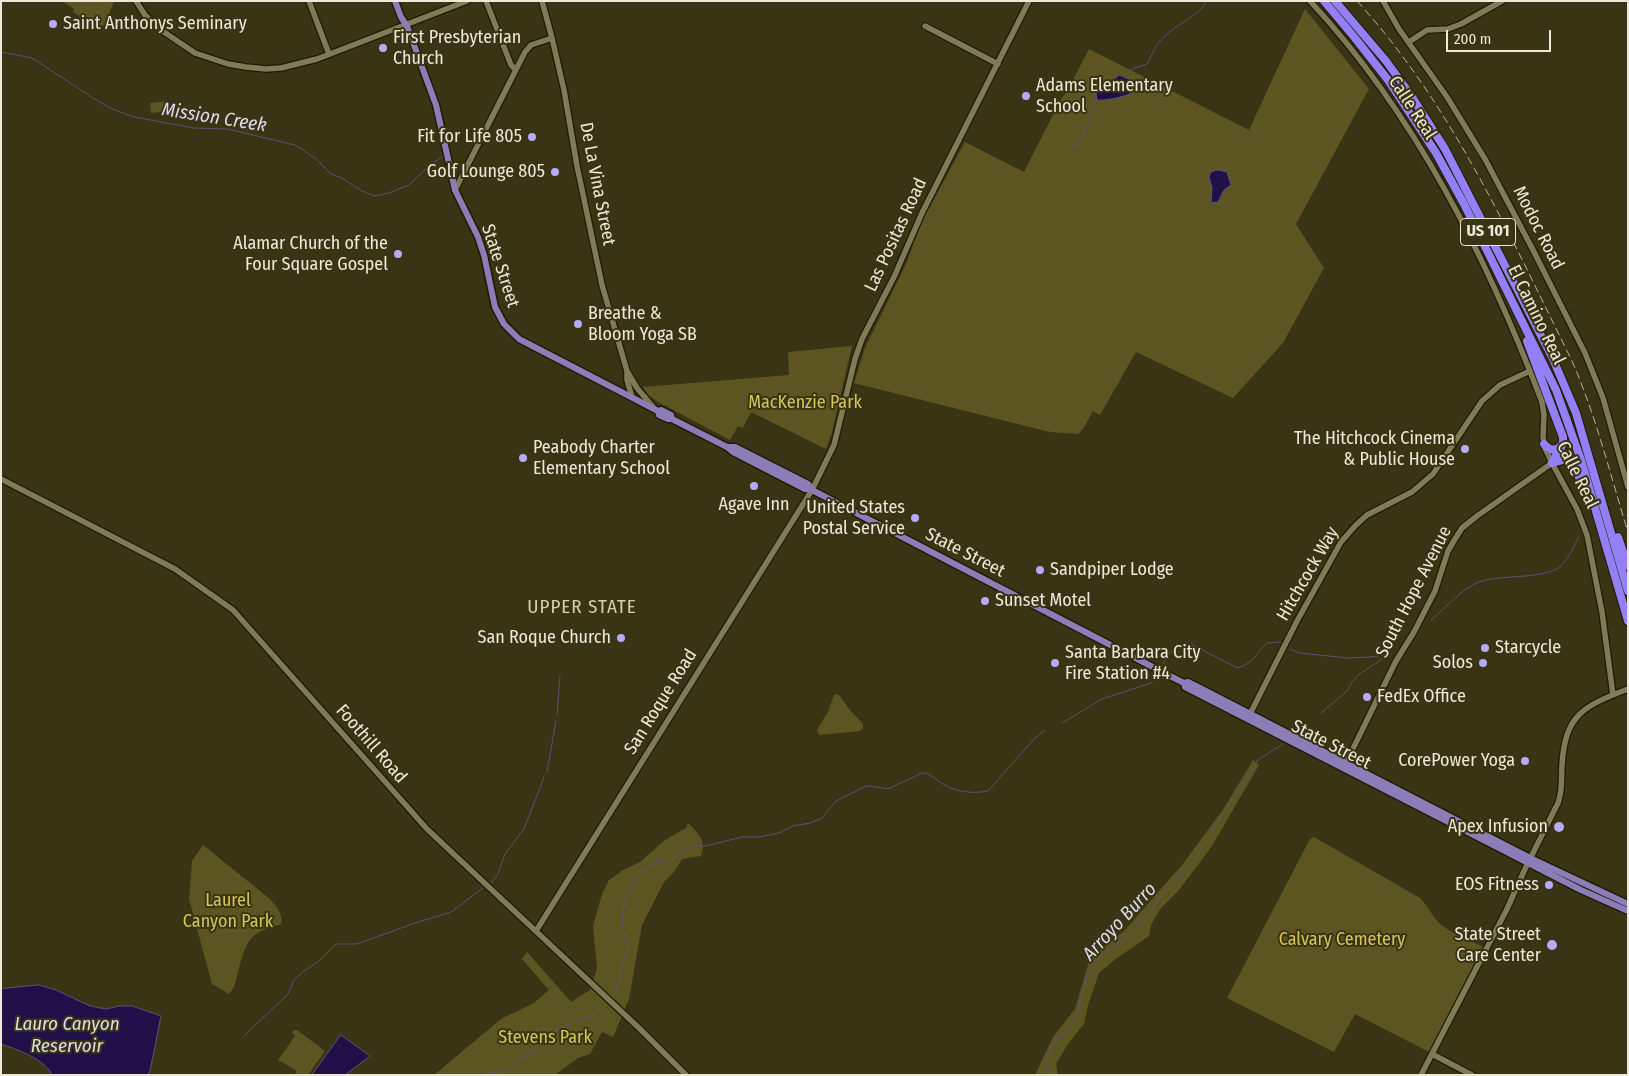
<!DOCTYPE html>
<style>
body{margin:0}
#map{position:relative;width:1629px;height:1076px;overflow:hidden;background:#393414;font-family:"Fira Sans Condensed",sans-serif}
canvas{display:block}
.frame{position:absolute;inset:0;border:2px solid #ece9d7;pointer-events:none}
.scale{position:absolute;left:1446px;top:30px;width:105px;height:22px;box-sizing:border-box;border:2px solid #ece9d7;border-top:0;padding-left:6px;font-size:15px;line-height:18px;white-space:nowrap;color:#ece9d7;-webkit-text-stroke:4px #393414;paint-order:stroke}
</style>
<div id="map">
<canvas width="1629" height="1076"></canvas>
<div class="frame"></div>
<div class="scale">200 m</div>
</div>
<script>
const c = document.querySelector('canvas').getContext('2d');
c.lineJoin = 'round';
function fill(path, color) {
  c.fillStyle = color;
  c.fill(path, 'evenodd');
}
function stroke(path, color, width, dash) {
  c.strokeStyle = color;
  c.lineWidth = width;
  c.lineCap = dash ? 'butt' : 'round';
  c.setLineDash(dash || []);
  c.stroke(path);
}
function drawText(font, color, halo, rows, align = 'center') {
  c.font = font + ' "Fira Sans Condensed",sans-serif';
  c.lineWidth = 4;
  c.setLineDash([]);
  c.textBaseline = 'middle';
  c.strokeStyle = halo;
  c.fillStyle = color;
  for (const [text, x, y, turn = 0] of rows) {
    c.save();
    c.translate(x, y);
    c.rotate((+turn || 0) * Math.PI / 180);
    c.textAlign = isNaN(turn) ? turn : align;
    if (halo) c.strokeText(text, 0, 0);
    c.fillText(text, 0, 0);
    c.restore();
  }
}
fill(new Path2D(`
 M62,1h52l-9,23 -7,4 -25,-16 1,-3z
 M1305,9l64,80 -73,135 28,44 -41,75 -50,55 -97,-46 -36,63 -7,-4 -10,18 -5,5 -28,-2 -196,-49 11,-35 41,-84 16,-43 43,-79 59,30 37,-73 5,-6 23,-44 160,81z
 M168,101l2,10 -19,2 -1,-10z
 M852,346l-20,86 -6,17 -75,-37 -8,16 -5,-2 -8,14 -72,-38 -10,-7 -5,-8 146,-12 -1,-23z
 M836,694l4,2 10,14 13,14v4l-3,3 -41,4 -2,-5 11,-18 5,-15z
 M1253,760l6,5 -47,81 -33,44 -19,19 -9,16 -2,11 -32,22 -18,15 -11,32 -4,19 -16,20 -12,20 2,11h-23l18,-38 22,-28 15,-51 34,-27 58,-66 42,-57z
 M688,823c10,10 19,18 13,33l-19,3 -8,13 -10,10 -22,43 -13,74 -16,38 -11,-5 -12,22 -12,4 -23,17h-121l67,-56 33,-16 15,-13 -27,-31 5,-7 44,50 19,-12 7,-22 -4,-42 9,-32 7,-14 14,-10 17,-8 25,-22 21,-12z
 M1314,837l106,61c6,6 9,12 14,19 11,15 34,22 49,30l-54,105 -74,-38 -21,38 -107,-54 83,-159z
 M203,845l67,54c6,7 14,16 11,25 -8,3 -19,5 -26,11 -13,9 -16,38 -21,52l-5,7 -17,-10 -23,-85 3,-38z
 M294,1030h3l28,21 -17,24h-14l3,-4 -19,-11 17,-24 -3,-3z`), '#5c5522');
const water = new Path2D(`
 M1120,75l14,7 -1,10c-7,5 -28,9 -36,8l-1,-6 5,-6z
 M1218,170l9,2 4,13 -7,5 -6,12 -7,1 1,-15 -3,-11 2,-5z
 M39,985l17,5 34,16 16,3 13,-3h13l29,10 -11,55 -3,4h-96v-3c-12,-15 -32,-22 -50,-28v-55z
 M341,1035l29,21 -25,19h-33z`);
fill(water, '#1f104a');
stroke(water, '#5c5174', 1);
stroke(new Path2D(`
 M1,52l31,6 61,40 17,10 24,9 60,11 34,1 67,16 20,13 16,16 11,4 18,12 14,6 15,-3 20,-8 22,-21 11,-7
 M1121,76l14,-8 12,-4c5,-9 9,-20 17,-27 12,-13 34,-20 43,-36
 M1072,149l11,-12 14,-38
 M1431,620c15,-12 30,-31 48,-38 21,-8 66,-2 82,-16 8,-8 13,-20 18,-30
 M1290,649l10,4 48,5 22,-1 21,-3
 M1163,664l13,-19h17l44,23c14,-3 20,-15 30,-25l13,-1
 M1321,713l26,-22 5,-9 6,-7 32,-21
 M557,715l3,-39
 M1062,723l40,-24 49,-16 5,-7
 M547,772l9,-51
 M1210,834l48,-74 25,-16
 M669,861l24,-15h13l36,-9h18l19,-4 14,-7 17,-3 12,-5 14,-17 28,-14 6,-1 18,3 34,-16c9,0 14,7 21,11 12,8 31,10 45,7l46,-52 11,-9
 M491,883l7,-9 7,-20 19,-25 20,-52
 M611,999c9,-11 8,-23 12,-36 1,-5 5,-10 5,-15 0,-6 -5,-15 -6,-22 -1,-22 11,-54 33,-63 4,-1 8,-1 12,-2
 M244,1036l44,-42 6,-14 10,-9 15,-10 17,-17h21l58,-21 36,-11 33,-25
 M479,1075l18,-3 20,-7 4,-7 12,-6 9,-15 39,-18 13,-3 14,-14
 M1050,1075l-4,-10 4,-17 22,-24 7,-13 2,-15 6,-19 7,-11 6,-9 32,-25 21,-24 11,-18 28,-26 11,-18`), '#5c5174', 1);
const secondary = new Path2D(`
 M136,1l9,14 16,15 34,23 33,11 18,3 20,2 15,-1 36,-9 150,-58
 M309,1l20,53
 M486,1l25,64 4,4
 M542,1l10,37 12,52 13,76 25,119 25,86v9l5,17
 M1310,1c106,114 177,257 232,401l2,13 -1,22 2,11 7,15 25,46 10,26 15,77 11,83
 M1383,1l16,28 48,68 38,62 47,89 53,105 18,45 25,89
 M925,26l73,38
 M1409,42l18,-12 21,-1 13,-5 41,-23
 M455,190l70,-138 6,-7 21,-7
 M627,371l10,17 16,19
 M1,479l174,90 58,41 194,219 212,199 47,47
 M1248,718l49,-97 44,-79 15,-17 11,-10 45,-23 21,-18 49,-73 18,-16 30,-14
 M1344,767l52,-106 18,-29 21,-41 13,-40 7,-12 7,-11 15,-12 75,-53
 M536,931l276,-441 22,-45 21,-86 7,-20 32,-62 28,-64 107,-212
 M1432,1054l40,21
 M1421,1075l86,-166 18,-40 33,-66c5,-13 3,-25 4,-38 3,-51 22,-59 66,-76`);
const primary = new Path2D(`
 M395,1l6,16 6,9 29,79 19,85 23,47 6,18 11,52 9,17 15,15 139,72 1,4 9,4h4
 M658,411l3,-1 10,5 1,4 55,28 6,5 72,37 7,1 360,187 12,6 1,4 396,203 47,21
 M727,447h8l73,37 4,6
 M1184,683l4,-1 12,6 330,170 98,46`);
const highway = new Path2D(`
 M1324,1l31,37 33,42 48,73 28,51 92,186 25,70 47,161
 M1335,1l51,60 24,33 35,55 108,210 23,54 52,178
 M1527,341l36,96c1,12 -7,16 -11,26
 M1544,444c5,6 10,8 17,2
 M1552,463l15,-4 6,2 14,38
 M1618,537l10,29`);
stroke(secondary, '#201b00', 8);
stroke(primary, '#201b00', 9);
stroke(highway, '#201b00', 10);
stroke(secondary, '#7f7a58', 5.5);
stroke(primary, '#8b7db7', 6);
stroke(highway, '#937ff6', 8);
stroke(new Path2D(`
 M1357,1c95,104 153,235 215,360 24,55 38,113 56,171`), '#b6b29c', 1, [8, 4]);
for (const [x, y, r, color] of [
 [53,24,5,"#b4acf9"],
 [383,48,5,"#b4acf9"],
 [1026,96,5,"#b4acf9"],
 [532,137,5,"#b4acf9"],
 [555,172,5,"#b4acf9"],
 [398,254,5,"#b4acf9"],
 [578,324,5,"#b4acf9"],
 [1465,449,5,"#b4acf9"],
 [523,458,5,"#b4acf9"],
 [754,486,5,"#b4acf9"],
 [915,518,5,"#b4acf9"],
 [1040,570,5,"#b4acf9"],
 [985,601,5,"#b4acf9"],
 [621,638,5,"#b4acf9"],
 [1485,648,5,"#b4acf9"],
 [1055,663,5,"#b4acf9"],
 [1483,663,5,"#b4acf9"],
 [1367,697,5,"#b4acf9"],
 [1525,761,5,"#b4acf9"],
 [1559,827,6,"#b4acf9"],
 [1549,885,5,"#b4acf9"],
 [1552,945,6,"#b4acf9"]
]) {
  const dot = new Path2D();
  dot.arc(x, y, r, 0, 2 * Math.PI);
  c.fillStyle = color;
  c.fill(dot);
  stroke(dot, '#393414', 2);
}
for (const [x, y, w] of [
 [1488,232,55]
]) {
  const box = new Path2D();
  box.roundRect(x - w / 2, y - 13.5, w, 27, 4);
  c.fillStyle = '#393414';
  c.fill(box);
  stroke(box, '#ece9d7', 1);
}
drawText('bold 16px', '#ece9d7', null, [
 ["US 101",1488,232]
]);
drawText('18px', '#ece9d7', '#393414', [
 ["Saint Anthonys Seminary",63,24,"left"],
 ["First Presbyterian",393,38,"left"],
 ["Church",393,59,"left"],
 ["Adams Elementary",1036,86,"left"],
 ["School",1036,107,"left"],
 ["Fit for Life 805",522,137],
 ["Golf Lounge 805",545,172],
 ["Alamar Church of the",388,244],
 ["Four Square Gospel",388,265],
 ["Breathe &",588,314,"left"],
 ["Bloom Yoga SB",588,335,"left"],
 ["The Hitchcock Cinema",1455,439],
 ["& Public House",1455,460],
 ["Peabody Charter",533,448,"left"],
 ["Elementary School",533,469,"left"],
 ["Agave Inn",754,505,"center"],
 ["United States",905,508],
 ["Postal Service",905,529],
 ["Sandpiper Lodge",1050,570,"left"],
 ["Sunset Motel",995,601,"left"],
 ["San Roque Church",611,638],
 ["Starcycle",1495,648,"left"],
 ["Santa Barbara City",1065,653,"left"],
 ["Fire Station #4",1065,674,"left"],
 ["Solos",1473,663],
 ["FedEx Office",1377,697,"left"],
 ["CorePower Yoga",1515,761],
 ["Apex Infusion",1548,827],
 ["EOS Fitness",1539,885],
 ["State Street",1541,935],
 ["Care Center",1541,956]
], 'right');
drawText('18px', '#ece9d7', '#393414', [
 ["Calle Real",1412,108,57],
 ["De La Vina Street",597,184,79],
 ["Modoc Road",1538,228,63],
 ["Las Positas Road",896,235,-65],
 ["State Street",500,266,72],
 ["El Camino Real",1536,315,64],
 ["Calle Real",1577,475,64],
 ["State Street",965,553,27],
 ["Hitchcock Way",1308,574,-60],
 ["South Hope Avenue",1414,592,-63],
 ["San Roque Road",661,702,-58],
 ["Foothill Road",371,744,49],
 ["State Street",1331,745,27]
]);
drawText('18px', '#d6c558', '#393414', [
 ["MacKenzie Park",805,403],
 ["Laurel",228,901],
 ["Canyon Park",228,922],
 ["Calvary Cemetery",1342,940],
 ["Stevens Park",545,1038]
]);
drawText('italic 19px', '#dddcef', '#393414', [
 ["Mission Creek",214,118,9],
 ["Arroyo Burro",1120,922,-47],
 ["Lauro Canyon",67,1025],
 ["Reservoir",67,1047]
]);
c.letterSpacing = '1px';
drawText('19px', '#d5d0ab', '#393414', [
 ["UPPER STATE",582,608]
]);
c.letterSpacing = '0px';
</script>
